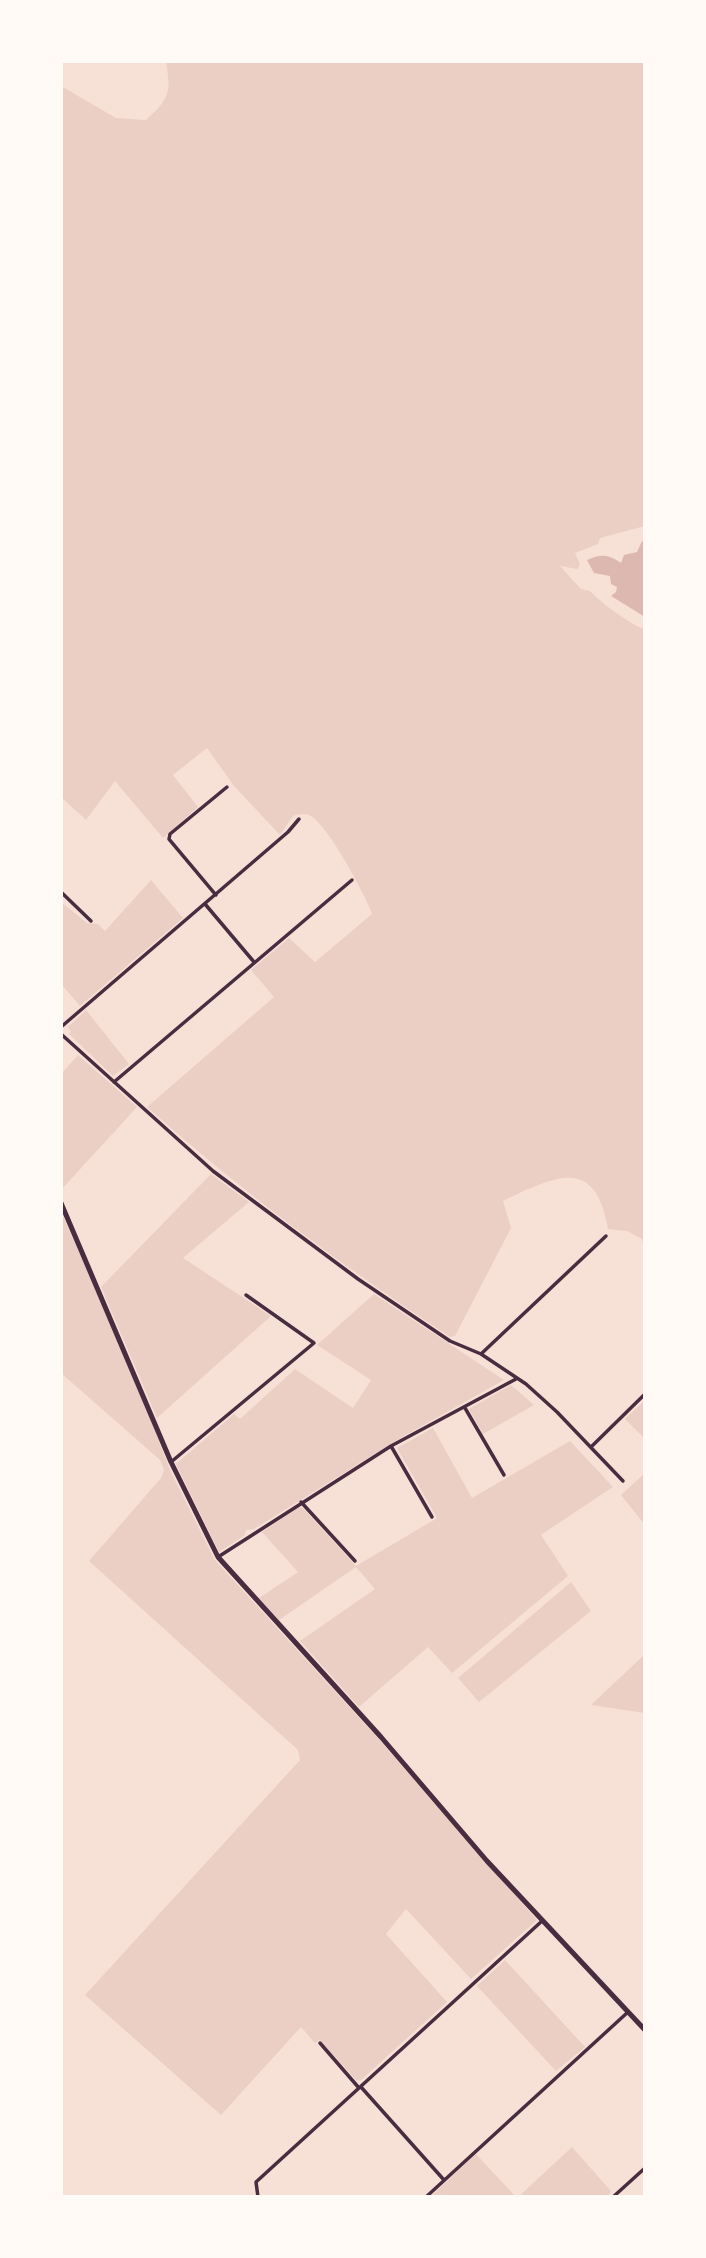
<!DOCTYPE html>
<style>
body{margin:0}
#map{position:relative;width:706px;height:2258px;overflow:hidden;background:#f7e1d7;font-family:"Playfair Display",serif}
canvas{display:block}
.frame{position:absolute;inset:0;border:63px solid #fffaf5;pointer-events:none}
</style>
<div id="map">
<canvas width="706" height="2258"></canvas>
<div class="frame"></div>
</div>
<script>
const c = document.querySelector('canvas').getContext('2d');
c.lineJoin = 'round';
function fill(path, color) {
  c.fillStyle = color;
  c.fill(path, 'evenodd');
}
function stroke(path, color, width, dash) {
  c.strokeStyle = color;
  c.lineWidth = width;
  c.lineCap = dash ? 'butt' : 'round';
  c.setLineDash(dash || []);
  c.stroke(path);
}
fill(new Path2D(`
 M166,61h479v465l-45,12 -2,6 -23,9 5,12 -3,4 -17,-3 21,23 9,2c9,10 42,35 55,38v624l-3,-14 -15,-8 -19,-2c-13,-75 -54,-52 -105,-28l8,27 -56,108 -5,1c-106,-70 -208,-145 -303,-230l127,-110 -23,-27 38,-32 26,24 57,-48c-7,-20 -45,-91 -63,-99 -6,-2 -11,-1 -16,1l-13,19 -46,-49 -27,-38 -34,27 25,32 -35,31 -48,-57 -29,39 -25,-23v-711l55,32 30,2c24,-22 25,-27 20,-59z
 M151,880l32,38 -103,88 -19,-22v-82l26,21 11,1 7,7z
 M86,1010l43,54 -16,12 -44,-42 2,-3 -3,-4z
 M78,1055l59,52 -76,83v-116z
 M211,1174l38,28 -66,56 88,58 -114,102 -56,-131z
 M61,1212l70,157 39,101 45,90 160,175 162,185 -66,59 -65,-70 -20,25 61,68 -86,78 -4,1 -37,-41 -5,3 -14,-16 -80,88 -136,-120 215,-235 -2,-10 -209,-189 72,-83 3,-8 -4,-10 -99,-87z
 M374,1294l130,86 -107,60 -143,89 -8,1 -2,6 -25,16 -43,-88 58,-50 6,5 55,-50 58,39 18,-28 -54,-35z
 M511,1385l23,20 -51,29 -14,-25z
 M645,1400v39l-20,-20z
 M433,1428l39,70 98,-57 43,46 -72,48 27,41 -116,97 -24,-26 -69,60 -59,-66 75,-52 -19,-22 -77,53 -20,-22 39,-26 -36,-40 37,-25 4,1 53,58 81,-48 -40,-70z
 M645,1473v52l-24,-30z
 M571,1582l20,29 -112,91 -21,-24z
 M645,1654v59l-54,-8z
 M505,1960l80,87 -29,24 -79,-85z
 M572,2147l39,44 -3,6h-90z
 M476,2154l40,43h-86z`), '#ebcfc5');
fill(new Path2D(`
 M642,541l3,2v74l-34,-21 5,-4 1,-5 -6,-3 -1,-8 -16,-3 -7,-13c14,-6 21,-6 34,3l3,-8 13,-3z`), '#dcb8b0');
stroke(new Path2D(`
 M61,892l30,29
 M216,895l-47,-56 1,-5 57,-47
 M205,904l49,58
 M61,1027l227,-195 11,-13
 M61,1034l152,137 145,108 92,62 31,13 45,30 31,28 66,69
 M114,1082l238,-202
 M481,1354l125,-118
 M465,1408l39,67
 M391,1446l41,71
 M591,1447l54,-53
 M171,1462l143,-119 -68,-48
 M301,1502l54,59
 M218,1557l173,-111 125,-67
 M320,2043l39,45
 M361,2087l83,93
 M258,2197l-2,-15 286,-261
 M426,2197l202,-185
 M613,2197l32,-29`), '#4a2c40', 3.5);
stroke(new Path2D(`
 M61,1203l110,259 47,95 163,180 106,124 158,169`), '#4a2c40', 5);
</script>
